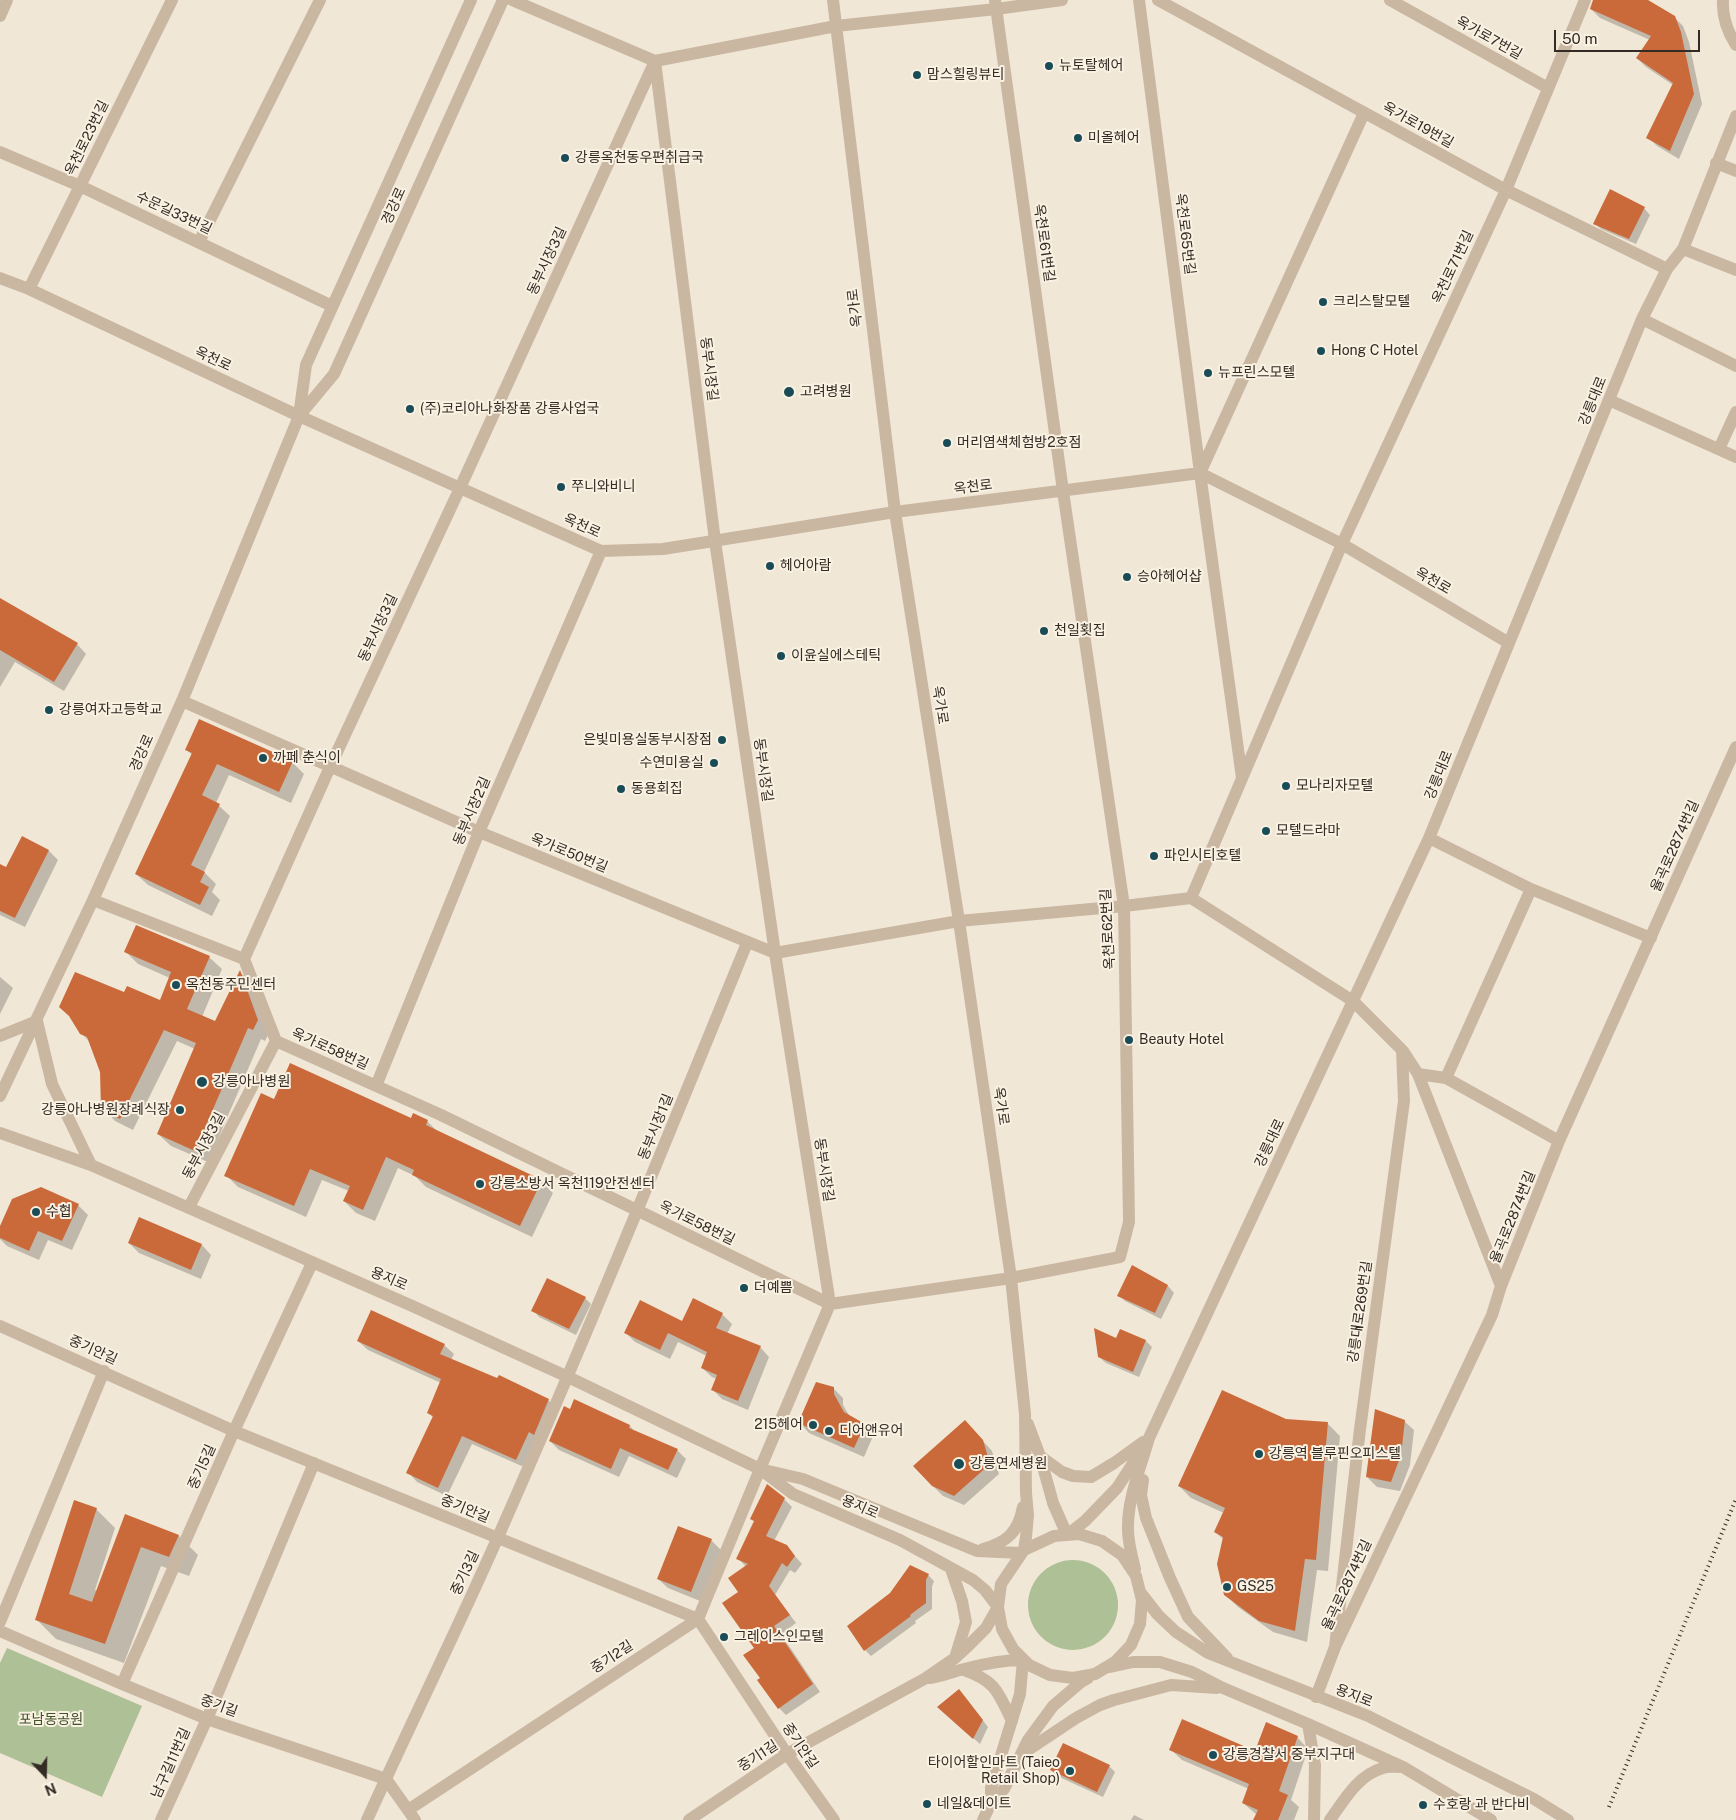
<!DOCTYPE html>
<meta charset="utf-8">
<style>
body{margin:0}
#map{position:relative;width:1736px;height:1820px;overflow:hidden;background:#f1e7d6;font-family:"Public Sans",sans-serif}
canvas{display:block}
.north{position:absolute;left:20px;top:1750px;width:50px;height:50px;-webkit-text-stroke:4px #f9f1e2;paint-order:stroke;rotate:159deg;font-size:14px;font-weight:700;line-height:20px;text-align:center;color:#342b25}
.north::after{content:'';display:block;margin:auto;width:18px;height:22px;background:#342b25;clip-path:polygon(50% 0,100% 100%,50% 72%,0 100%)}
.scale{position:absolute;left:1554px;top:30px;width:146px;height:22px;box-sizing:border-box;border:2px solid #342b25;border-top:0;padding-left:6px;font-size:15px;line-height:18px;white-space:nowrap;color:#342b25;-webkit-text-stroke:4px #f9f1e2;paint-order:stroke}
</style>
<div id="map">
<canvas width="1736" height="1820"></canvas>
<div class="north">N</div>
<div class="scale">50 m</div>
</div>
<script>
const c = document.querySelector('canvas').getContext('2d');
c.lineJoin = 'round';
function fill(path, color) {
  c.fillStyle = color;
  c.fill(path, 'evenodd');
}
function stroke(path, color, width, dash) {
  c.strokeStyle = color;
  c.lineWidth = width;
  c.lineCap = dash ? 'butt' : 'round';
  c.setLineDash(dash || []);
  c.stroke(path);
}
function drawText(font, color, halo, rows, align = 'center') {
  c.font = font + ' "Public Sans","Noto Sans KR",sans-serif';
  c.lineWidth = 4;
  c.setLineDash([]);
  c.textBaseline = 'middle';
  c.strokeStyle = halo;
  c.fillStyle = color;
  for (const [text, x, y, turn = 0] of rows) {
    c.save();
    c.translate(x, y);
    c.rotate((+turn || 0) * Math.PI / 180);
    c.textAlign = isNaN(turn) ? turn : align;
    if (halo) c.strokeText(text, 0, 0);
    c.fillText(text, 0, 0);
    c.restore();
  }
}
fill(new Path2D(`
 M1028 1605a45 45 0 1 1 90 0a45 45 0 1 1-90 0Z
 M7,1648l135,58 -40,91 -102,-44v-90z`), '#aec096');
fill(new Path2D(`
 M1596,0h50l28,17 9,9 6,16 13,62 -23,55 -22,-13 -9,-9 25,-52 -27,-18 -9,-9 13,-18 -50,-22 -9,-9z
 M1644,208l6,7 -14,29 -35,-15 -7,-6z
 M0,599l77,45 9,10 -22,37 -49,-29 -15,25z
 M186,749l106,13 12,12 -13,29 -62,-28 -13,28 14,13 -26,56 12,12 -4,8 8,8 -8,16 -64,-31 -12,-11 56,-119z
 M22,838l27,13 9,9 -33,67 -25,-12v-49l7,3z
 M126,952l83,5 13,12 -20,48 14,6 24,-51 12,12 17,49 -4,8 -4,-2 -53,123 -37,-16 -13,-12 37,-85 -18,-8 -44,89 -18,-9 -12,-13 -2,-37 -11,-29 -9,-9 44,-40 35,8 10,-23 -32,-14z
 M0,977l13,11 -13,26z
 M275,1100l152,21 11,11 103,49 12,12 -21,44 -106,-50 -11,-11 -17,-8 -23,53 -19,-8 -12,-12 5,-10 -27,-11 -16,37 -68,-30 -12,-12z
 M78,1205l10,10 -16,35 -24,-10 -9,20 -32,-14 -7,-7v-10z
 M140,1219l62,26 9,10 -10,24 -62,-26 -10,-10z
 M1132,1267l36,19 6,7 -13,26 -36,-18 -6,-6z
 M585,1298l6,6 -15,31 -37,-18 -6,-7z
 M722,1314l10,10 -5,10 33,13 9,10 -21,53 -26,-11 -9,-9 4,-11 -5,-2 -10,-9 5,-12 -29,-14 -8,17 -35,-17 -10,-10z
 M1121,1331l25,10 6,6 -13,30 -33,-14 -7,-6 18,-18z
 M358,1341l86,4 10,9 -3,6 97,40 10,9 -32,59 -54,-24 -25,52 -30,-14 -9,-10 26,-54 -6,-5 13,-30 -73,-33z
 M833,1388l10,10v7l7,12 14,8 10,9 -10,23 -55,-24 -9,-10z
 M1286,1420l42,4 12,12 -12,135 -11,-1 -10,72 -34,-10 -35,-25 -13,-13 -1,-54 -9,-8 9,-19 -33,-15 -12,-12z
 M965,1421l27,30 7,23 -35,31 -21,-9 -10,-10z
 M1404,1421l10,9 -4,35 -10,26 -23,-4 -10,-10z
 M630,1426l5,6 42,18 9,9 -9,19 -48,-22 -10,21 -60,-27 -9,-9z
 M784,1499l8,8 -18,34 12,5 16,18 -7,9 -5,-3 -15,25 21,28 -15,11 39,58 -34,23 -7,-7 -18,-30 -6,-30 -15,-56 6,-25 -8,-9 17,-36 -4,-4z
 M96,1509l19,19 -20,62 3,1 28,-75 53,20 19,19 -9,21 -28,-10 -37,97 -68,-24 -19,-19z
 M711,1540l10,10 -21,51 -32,-13 -10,-9z
 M928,1575l6,6 -2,6v22l-17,12 1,2 -45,33 -6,-6z
 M965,1697l23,30 -8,17 -35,-31z
 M1297,1737l11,12 -17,51 8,7 -5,13h-40l3,-5 -14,-12 6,-14 -67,-29 -12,-11 85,3z
 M1109,1766l6,6 -12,25 -46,-21 -6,-6z
 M1134,1815l10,5h-13z`), '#0003');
fill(new Path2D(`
 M1593,0h55l27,16 6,16 13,62 -24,57 -24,-13 27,-55 -37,-25 15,-22 -61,-27z
 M1610,189l35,18 -16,32 -36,-15z
 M0,598l78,45 -24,39 -54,-32z
 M199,719l94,42 -14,31 -62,-28 -15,31 18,9 -29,61 14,7 -5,10 9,5 -9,18 -65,-31 57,-121 -7,-3z
 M22,836l27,14 -34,68 -15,-7v-47l6,3z
 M136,925l74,31 -23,53 28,12 25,-51 18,50 -5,10 -5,-2 -53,123 -38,-17 39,-91 -32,-13 -44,89 -19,-10 -1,-37 -13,-35 -7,-3 -11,-18 -10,-9 16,-35 49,20 3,-6 33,14 11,-28 -47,-20z
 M290,1063l121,55 2,-5 15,7 -2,5 116,55 -22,46 -108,-51 2,-5 -28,-13 -23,53 -20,-9 7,-15 -40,-17 -16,37 -70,-30 37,-83 13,6z
 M41,1187l38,17 -17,37 -24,-10 -9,20 -29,-13v-12l12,-27z
 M139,1217l63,27 -11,26 -63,-27z
 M1132,1265l36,20 -13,28 -38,-17z
 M547,1278l39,19 -17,32 -38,-18z
 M693,1298l30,15 -7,15 45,18 -23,55 -27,-11 6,-15 -16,-7 6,-16 -39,-19 -8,17 -36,-17 16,-33 42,21z
 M371,1310l74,34 -5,10 57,24 2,-3 50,24 -15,36 -5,-3 -13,28 -54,-24 -24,52 -32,-15 27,-57 -6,-3 14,-34 -84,-38z
 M1094,1328l22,10 4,-9 26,11 -13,32 -35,-15z
 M816,1382l18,5v7l10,18 21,12 -11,24 -56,-25z
 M1222,1390l64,29 42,3 -12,138 -11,-1 -10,72 -36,-10 -35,-26 -7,-31 6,-27 -9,-5 11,-24 -47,-22z
 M574,1399l56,26 -1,3 49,21 -10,21 -48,-22 -9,21 -62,-28 15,-35 6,3z
 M1375,1409l30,11 -4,35 -10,27 -25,-5z
 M965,1420l18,20 7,24 -36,32 -22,-10 -19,-20z
 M767,1484l18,14 -19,38 21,9 8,11 -8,11 -5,-4 -13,23 21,29 -16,11 39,58 -35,25 -21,-29 3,-2 -17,-23 11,-7 -32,-45 16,-11 -10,-14 20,-14 -12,-5 18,-38 -4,-2z
 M74,1500l23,8 -28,86 23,8 33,-88 54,21 -10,22 -28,-10 -36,97 -70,-24z
 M678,1526l34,13 -21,53 -34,-13z
 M910,1565l19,9 -3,6v23l-16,12 1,1 -47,35 -17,-25 43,-33z
 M959,1689l24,31 -10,19 -36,-32z
 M1182,1719l73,32 11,-29 32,14 -19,55 9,4 -10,25h-25l5,-10 -16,-7 7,-19 -80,-34z
 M1063,1743l47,22 -13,27 -47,-22z`), '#ca6a3b');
stroke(new Path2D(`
 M512,0l143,61 181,-35 160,-17 66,-9
 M833,0l62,512 64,409 52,357 14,136 1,79 2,22 -2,22 -2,13 -23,34 -3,23 4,22 11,20 16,16 21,10 23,3 22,-4 20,-12 16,-17 9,-21 2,-24 -6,-24 -14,-21 -20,-14 -23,-7 -25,2 -30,14
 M1139,0l61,473 42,305
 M1158,0l348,190 161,79
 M1390,0l158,88
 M1723,0c-1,17 4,31 13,45
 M0,16l7,-16
 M0,152l80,34 252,120
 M1716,163l20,8
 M199,242l121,-242
 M1683,249l53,21
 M0,278l29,11 270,127 302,135 62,-2 232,-37 305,-39 142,71 167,99
 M29,289l143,-289
 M1642,319l94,47
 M1609,400l127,57
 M299,416l35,-42 169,-374
 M1719,449l17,-37
 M1200,473l164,-360
 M182,701l297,131 296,121 184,-32 165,-15 67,-8 162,103 49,49 2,51 -44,328 -25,218
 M1429,838l102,51 120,49
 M1191,898l151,-354 164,-354 79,-190
 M93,900l151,59
 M0,1036l37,-15 15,63 39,81
 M276,1041l165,74 389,189 181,-26 109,-21 9,-35 -5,-316 -61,-415 -68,-491
 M1403,1051l15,23 28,4 113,63
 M1418,1074l83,212
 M1446,1078l85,-189
 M376,1086l103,-254 122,-281
 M0,1096l93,-196 89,-199 117,-285 7,-51 165,-365
 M0,1133l91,32 319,140 158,72 192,92 33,25 107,46 73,40 12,10 13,17 -12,21 -18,18 -13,12 -29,20 -139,76 -98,66
 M189,1207l87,-166 -32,-82 86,-192 130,-279 195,-427
 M0,1326l234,105 464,188 89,135 47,66
 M1028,1424l12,32 13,47 14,32 18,-14 32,-33 24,-37
 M1040,1456l22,16 11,4 18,1 23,-14 29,-21
 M764,1470l39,9 174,72 44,2
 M1143,1480l-2,15 5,23 24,60 18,39 39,41
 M983,1549c24,-7 35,-16 40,-42
 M951,1569l11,32 4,21 -11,36
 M1135,1569c-3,-13 -7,-26 -7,-39 -1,-31 13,-63 21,-92l280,-600 213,-519 25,-50 16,-20 53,-133
 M1140,1592l18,23 18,17 32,21 160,63 166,83 34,21
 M0,1622l104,-251
 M0,1631l122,53 85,35 179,60 29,41
 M1110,1667l23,-5h27l32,10 31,16 85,36 95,43 88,53
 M964,1670c32,11 34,22 48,51
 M929,1678c12,-1 22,-6 35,-9 19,-5 39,-9 59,-9l-3,34 -29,94v15
 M122,1684l112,-253 78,-168
 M1316,1697l19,-50 157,-332 9,-29 58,-145 177,-394
 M1308,1724l7,41 -1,55
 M1022,1754l54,-36 24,-13 14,-5 57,-15 46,3
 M408,1810l290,-191 62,-150 70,-165 -55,-351 -60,-412 -60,-480
 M161,1820l46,-101 107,-256
 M367,1820c43,-95 89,-188 131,-283 87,-197 168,-396 249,-594
 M983,1820l8,-17 13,-14 24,-49 25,-34 28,-24 7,-4
 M1330,1820c14,-20 28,-45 53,-52 5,-2 11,-1 16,-1`), '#c9b7a2', 12);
stroke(new Path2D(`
 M1609,1807l127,-308`), '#342b25', 4, [1, 4]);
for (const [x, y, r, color] of [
 [1049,66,5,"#194c56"],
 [917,75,5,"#194c56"],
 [1078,138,5,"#194c56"],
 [565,158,5,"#194c56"],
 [1323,302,5,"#194c56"],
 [1321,351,5,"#194c56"],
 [1208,373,5,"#194c56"],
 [789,392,6,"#194c56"],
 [410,409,5,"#194c56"],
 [947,443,5,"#194c56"],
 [561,487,5,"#194c56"],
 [770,566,5,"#194c56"],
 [1127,577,5,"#194c56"],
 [1044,631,5,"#194c56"],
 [781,656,5,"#194c56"],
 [49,710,5,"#194c56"],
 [722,740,5,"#194c56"],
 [263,758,5,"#194c56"],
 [714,763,5,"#194c56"],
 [1286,786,5,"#194c56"],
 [621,789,5,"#194c56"],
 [1266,831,5,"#194c56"],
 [1154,856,5,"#194c56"],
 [176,985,5,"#194c56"],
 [1129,1040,5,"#194c56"],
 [202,1082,6,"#194c56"],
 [180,1110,5,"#194c56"],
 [480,1184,5,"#194c56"],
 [36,1212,5,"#194c56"],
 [744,1288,5,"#194c56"],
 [813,1425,5,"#194c56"],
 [829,1431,5,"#194c56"],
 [1259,1454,5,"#194c56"],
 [959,1464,6,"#194c56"],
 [1227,1587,5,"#194c56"],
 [724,1637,5,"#194c56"],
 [1213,1755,5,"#194c56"],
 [1070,1771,5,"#194c56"],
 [927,1804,5,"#194c56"],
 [1423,1805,5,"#194c56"]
]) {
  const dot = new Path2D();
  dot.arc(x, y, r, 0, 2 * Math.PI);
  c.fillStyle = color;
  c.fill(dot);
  stroke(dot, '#f9f1e2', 2);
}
drawText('14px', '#342b25', '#f9f1e2', [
 ["옥가로7번길",1489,38,29],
 ["옥가로19번길",1418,125,29],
 ["옥천로23번길",87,138,-64],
 ["경강로",394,206,-66],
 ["수문길33번길",174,213,25],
 ["옥천로65번길",1185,234,83],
 ["옥천로61번길",1044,243,82],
 ["동부시장3길",547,261,-65],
 ["옥천로71번길",1453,267,-65],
 ["옥가로",855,308,-97],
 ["옥천로",213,359,25],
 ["동부시장길",709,369,83],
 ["강릉대로",1593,401,-68],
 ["옥천로",973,487,-7],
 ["옥천로",582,526,24],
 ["옥천로",1433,581,30],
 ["동부시장3길",378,628,-65],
 ["옥가로",940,705,81],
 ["경강로",142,753,-66],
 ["동부시장길",763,770,82],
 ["강릉대로",1439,775,-68],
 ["동부시장2길",472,811,-67],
 ["율곡로2874번길",1675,846,-66],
 ["옥가로50번길",569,853,22],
 ["옥천로62번길",1108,929,-93],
 ["옥가로58번길",330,1049,24],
 ["옥가로",1001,1106,82],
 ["동부시장1길",656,1127,-68],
 ["강릉대로",1270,1143,-65],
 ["동부시장3길",204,1146,-62],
 ["동부시장길",824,1170,81],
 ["율곡로2874번길",1513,1217,-68],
 ["옥가로58번길",697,1223,26],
 ["용지로",389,1279,23],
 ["강릉대로269번길",1360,1312,-82],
 ["중기안길",93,1350,24],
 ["중기5길",202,1467,-66],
 ["용지로",860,1507,23],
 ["중기안길",465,1509,22],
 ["중기3길",465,1573,-65],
 ["율곡로2874번길",1347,1585,-65],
 ["중기2길",612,1657,-33],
 ["용지로",1354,1696,21],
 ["중기길",219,1706,20],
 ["중기안길",800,1746,56],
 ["중기1길",758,1756,-33],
 ["남구길11번길",171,1763,-66]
]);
drawText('14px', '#342b25', '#f9f1e2', [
 ["뉴토탈헤어",1059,66],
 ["맘스힐링뷰티",927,75],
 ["미올헤어",1088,138],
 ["강릉옥천동우편취급국",575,158],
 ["크리스탈모텔",1333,302],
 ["Hong C Hotel",1331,351],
 ["뉴프린스모텔",1218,373],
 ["고려병원",800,392],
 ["(주)코리아나화장품 강릉사업국",420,409],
 ["머리염색체험방2호점",957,443],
 ["쭈니와비니",571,487],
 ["헤어아람",780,566],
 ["승아헤어샵",1137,577],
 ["천일횟집",1054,631],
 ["이윤실에스테틱",791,656],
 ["강릉여자고등학교",59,710],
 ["은빛미용실동부시장점",712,740,"right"],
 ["까페 춘식이",273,758],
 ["수연미용실",704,763,"right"],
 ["모나리자모텔",1296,786],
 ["동용회집",631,789],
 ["모텔드라마",1276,831],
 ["파인시티호텔",1164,856],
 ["옥천동주민센터",186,985],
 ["Beauty Hotel",1139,1040],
 ["강릉아나병원",213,1082],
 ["강릉아나병원장례식장",170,1110,"right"],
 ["강릉소방서 옥천119안전센터",490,1184],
 ["수협",46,1212],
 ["더예쁨",754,1288],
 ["215헤어",803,1425,"right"],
 ["디어앤유어",839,1431],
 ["강릉역 블루핀오피스텔",1269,1454],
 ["강릉연세병원",970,1464],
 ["GS25",1237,1587],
 ["그레이스인모텔",734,1637],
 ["강릉경찰서 중부지구대",1223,1755],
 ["타이어할인마트 (Taieo",1060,1763,"right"],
 ["Retail Shop)",1060,1779,"right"],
 ["네일&데이트",937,1804],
 ["수호랑 과 반다비",1433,1805]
], 'left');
drawText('14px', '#3f5228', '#f9f1e2', [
 ["포남동공원",51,1720]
]);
</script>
